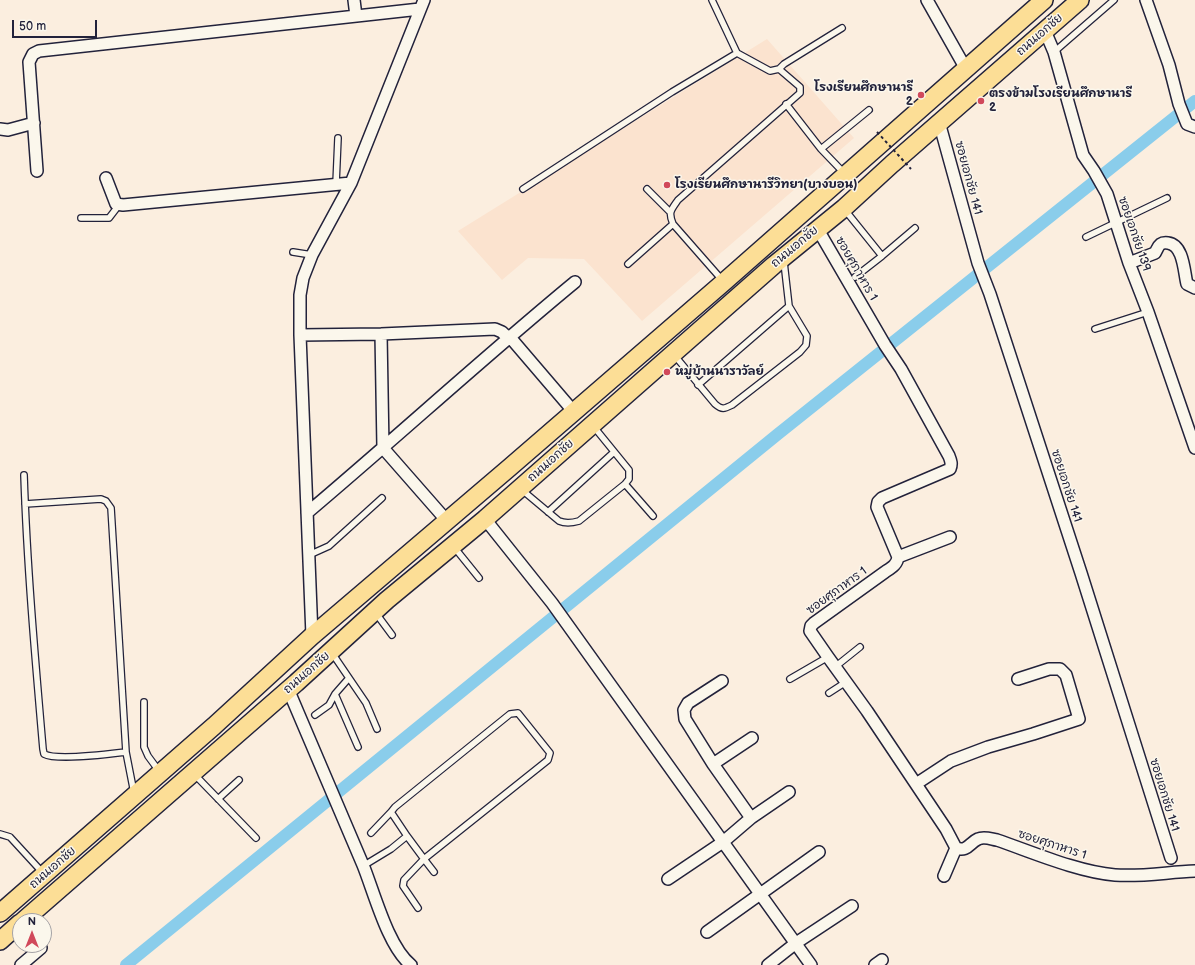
<!DOCTYPE html>
<meta charset="utf-8">
<style>
body{margin:0}
#map{position:relative;width:1195px;height:965px;overflow:hidden;background:#fbeedf;font-family:"Balsamiq Sans",sans-serif}
canvas{display:block}
.north{position:absolute;left:12px;top:913px;width:40px;height:40px;box-sizing:border-box;background:#fbf7ec;border:1px solid #a4a2a5;border-radius:50%;rotate:0deg;font-size:11px;font-weight:700;line-height:16px;text-align:center;color:#22223b}
.north::after{content:'';display:block;margin:auto;width:14px;height:18px;background:#d1495b;clip-path:polygon(50% 0,100% 100%,50% 72%,0 100%)}
.scale{position:absolute;left:12px;top:20px;width:85px;height:18px;box-sizing:border-box;border:2px solid #22223b;border-top:0;padding-left:5px;font-size:12px;line-height:14px;white-space:nowrap;color:#22223b;-webkit-text-stroke:3px #fbf7ec;paint-order:stroke}
</style>
<div id="map">
<canvas width="1195" height="965"></canvas>
<div class="north">N</div>
<div class="scale">50 m</div>
</div>
<script>
const c = document.querySelector('canvas').getContext('2d');
c.lineJoin = 'round';
function fill(path, color) {
  c.fillStyle = color;
  c.fill(path, 'evenodd');
}
function stroke(path, color, width, dash) {
  c.strokeStyle = color;
  c.lineWidth = width;
  c.lineCap = dash ? 'butt' : 'round';
  c.setLineDash(dash || []);
  c.stroke(path);
}
function drawText(font, color, halo, rows, align = 'center') {
  c.font = font + ' "Balsamiq Sans","Playpen Sans Thai",sans-serif';
  c.lineWidth = 3;
  c.setLineDash([]);
  c.textBaseline = 'middle';
  c.strokeStyle = halo;
  c.fillStyle = color;
  for (const [text, x, y, turn = 0] of rows) {
    c.save();
    c.translate(x, y);
    c.rotate((+turn || 0) * Math.PI / 180);
    c.textAlign = isNaN(turn) ? turn : align;
    if (halo) c.strokeText(text, 0, 0);
    c.fillText(text, 0, 0);
    c.restore();
  }
}
fill(new Path2D(`
 M767,39l87,99 -212,183 -58,-62 -56,-1 -26,22 -44,-49z`), '#fbe3cf');
stroke(new Path2D(`
 M126,965l652,-531 417,-333`), '#8acdeb', 12);
const lane = new Path2D(`
 M712,0l25,53 33,18 9,-2 21,18v6l-122,107c-7,10 -10,12 -5,24l50,57
 M1054,52l60,-52
 M779,69l5,-5 58,-36
 M786,104l35,45 24,25
 M821,149l48,-39
 M336,184l2,-46
 M523,189l149,-97 65,-39
 M647,189l23,23
 M845,210l37,46 33,-28
 M81,218h28l10,-13
 M1086,237l81,-39
 M293,252l19,3
 M628,264l45,-40
 M855,277l27,-21
 M1095,329l53,-17
 M675,356l40,48c7,6 9,5 17,1l68,-53 6,-7 1,-9 -18,-30 -5,-44
 M698,385l91,-79
 M24,475c3,91 11,182 19,274l1,5c13,7 65,0 82,-2l-15,-244 -5,-7 -5,-2 -76,5
 M625,484l28,32
 M522,490l37,31c7,3 13,2 20,0l46,-37 4,-5v-9l-35,-43
 M548,512l66,-60
 M454,547l25,31
 M309,555l20,-9 53,-48
 M375,612l17,23
 M332,653l17,25 -14,16 23,53
 M835,667l25,-20
 M349,678l17,25 11,26
 M790,679l38,-22
 M829,693l17,-11
 M144,702v45l4,9 11,15
 M315,715l14,-10 6,-11
 M126,752l8,41
 M195,775l61,63
 M218,799l21,-19
 M371,833l20,-21
 M0,834l10,3 33,36
 M363,866l28,-17 16,-13 -16,-24 4,-5 115,-93 8,-1 32,40 -2,7 -124,99 -17,-23
 M418,908l-15,-22 1,-6 20,-21 10,13`);
const street = new Path2D(`
 M354,0l2,16
 M927,0l39,69
 M1146,0l23,65 10,39 8,20 8,3
 M1045,31l9,21 29,103 11,16 13,23 22,69 19,49 47,136
 M939,122l39,141 12,31 91,279 90,285
 M0,129l8,1 26,-7
 M37,171l-8,-109 4,-8 6,-3 381,-42
 M106,178l10,26 7,1 228,-22
 M817,228l68,117 16,24 48,87c2,5 3,8 1,13l-68,29 -4,4 -1,5 21,50c-1,8 -7,11 -13,15l-71,51 -3,3 -1,5 18,26 39,54 79,118 10,19
 M1129,263l26,-10c4,-7 4,-11 13,-10 16,2 16,30 19,41l8,4
 M381,334l2,114 64,73
 M300,335l81,-1 114,-5 7,3 6,6
 M509,336l65,76
 M307,513c90,-76 177,-156 268,-231
 M485,519l67,84 259,362
 M898,557l52,-20
 M312,636l-12,-301v-40l3,-17 9,-23 39,-72 73,-183
 M722,681l-34,22 -4,7 1,9 28,45 38,54
 M288,689c25,59 50,117 75,176 11,27 25,82 48,100
 M713,764l39,-26
 M916,784l35,-23 37,-14 45,-13 46,-15 -13,-44 -6,-6h-11l-31,10
 M956,848c12,4 13,-5 22,-9 6,-3 13,0 19,1 35,12 81,32 118,35 27,2 53,-3 80,-4
 M944,876l12,-28
 M668,879l55,-37 28,-24 38,-26
 M707,932l112,-80
 M21,965l20,-17
 M768,965l28,-22 56,-37
 M875,965l7,-5`);
const primary = new Path2D(`
 M0,913l214,-187 98,-90 197,-168 215,-186 320,-282
 M23,921l273,-238 91,-83 98,-81 289,-254 70,-57 48,-44 188,-164
 M0,941l20,-18`);
stroke(lane, '#22223b', 8);
stroke(street, '#22223b', 14);
stroke(primary, '#22223b', 20);
stroke(lane, '#fbf7ec', 5.5);
stroke(street, '#fbf7ec', 11);
stroke(primary, '#fcde96', 17);
stroke(new Path2D(`
 M877,132l34,37`), '#22223b', 2, [3, 3]);
for (const [x, y, r, color] of [
 [921,95,4,"#d1495b"],
 [981,101,4,"#d1495b"],
 [667,185,4,"#d1495b"],
 [667,372,4,"#d1495b"]
]) {
  const dot = new Path2D();
  dot.arc(x, y, r, 0, 2 * Math.PI);
  c.fillStyle = color;
  c.fill(dot);
  stroke(dot, '#fbf7ec', 1.5);
}
drawText('12px', '#22223b', '#fbf7ec', [
 ["ถนนเอกชัย",1040,35,-41],
 ["ซอยเอกชัย 141",968,178,75],
 ["ซอยเอกชัย 139",1134,234,71],
 ["ถนนเอกชัย",795,247,-40],
 ["ซอยศุภาหาร 1",856,269,60],
 ["ถนนเอกชัย",551,461,-42],
 ["ซอยเอกชัย 141",1066,486,72],
 ["ซอยศุภาหาร 1",837,591,-36],
 ["ถนนเอกชัย",307,673,-41],
 ["ซอยเอกชัย 141",1164,795,73],
 ["ซอยศุภาหาร 1",1052,845,18],
 ["ถนนเอกชัย",53,868,-41]
]);
drawText('bold 12px', '#22223b', '#fbf7ec', [
 ["โรงเรียนศึกษานารี",913,88,"right"],
 ["2",913,102,"right"],
 ["ตรงข้ามโรงเรียนศึกษานารี",989,94],
 ["2",989,108],
 ["โรงเรียนศึกษานารีวิทยา(บางบอน)",675,185],
 ["หมู่บ้านนาราวัลย์",675,372]
], 'left');
</script>
